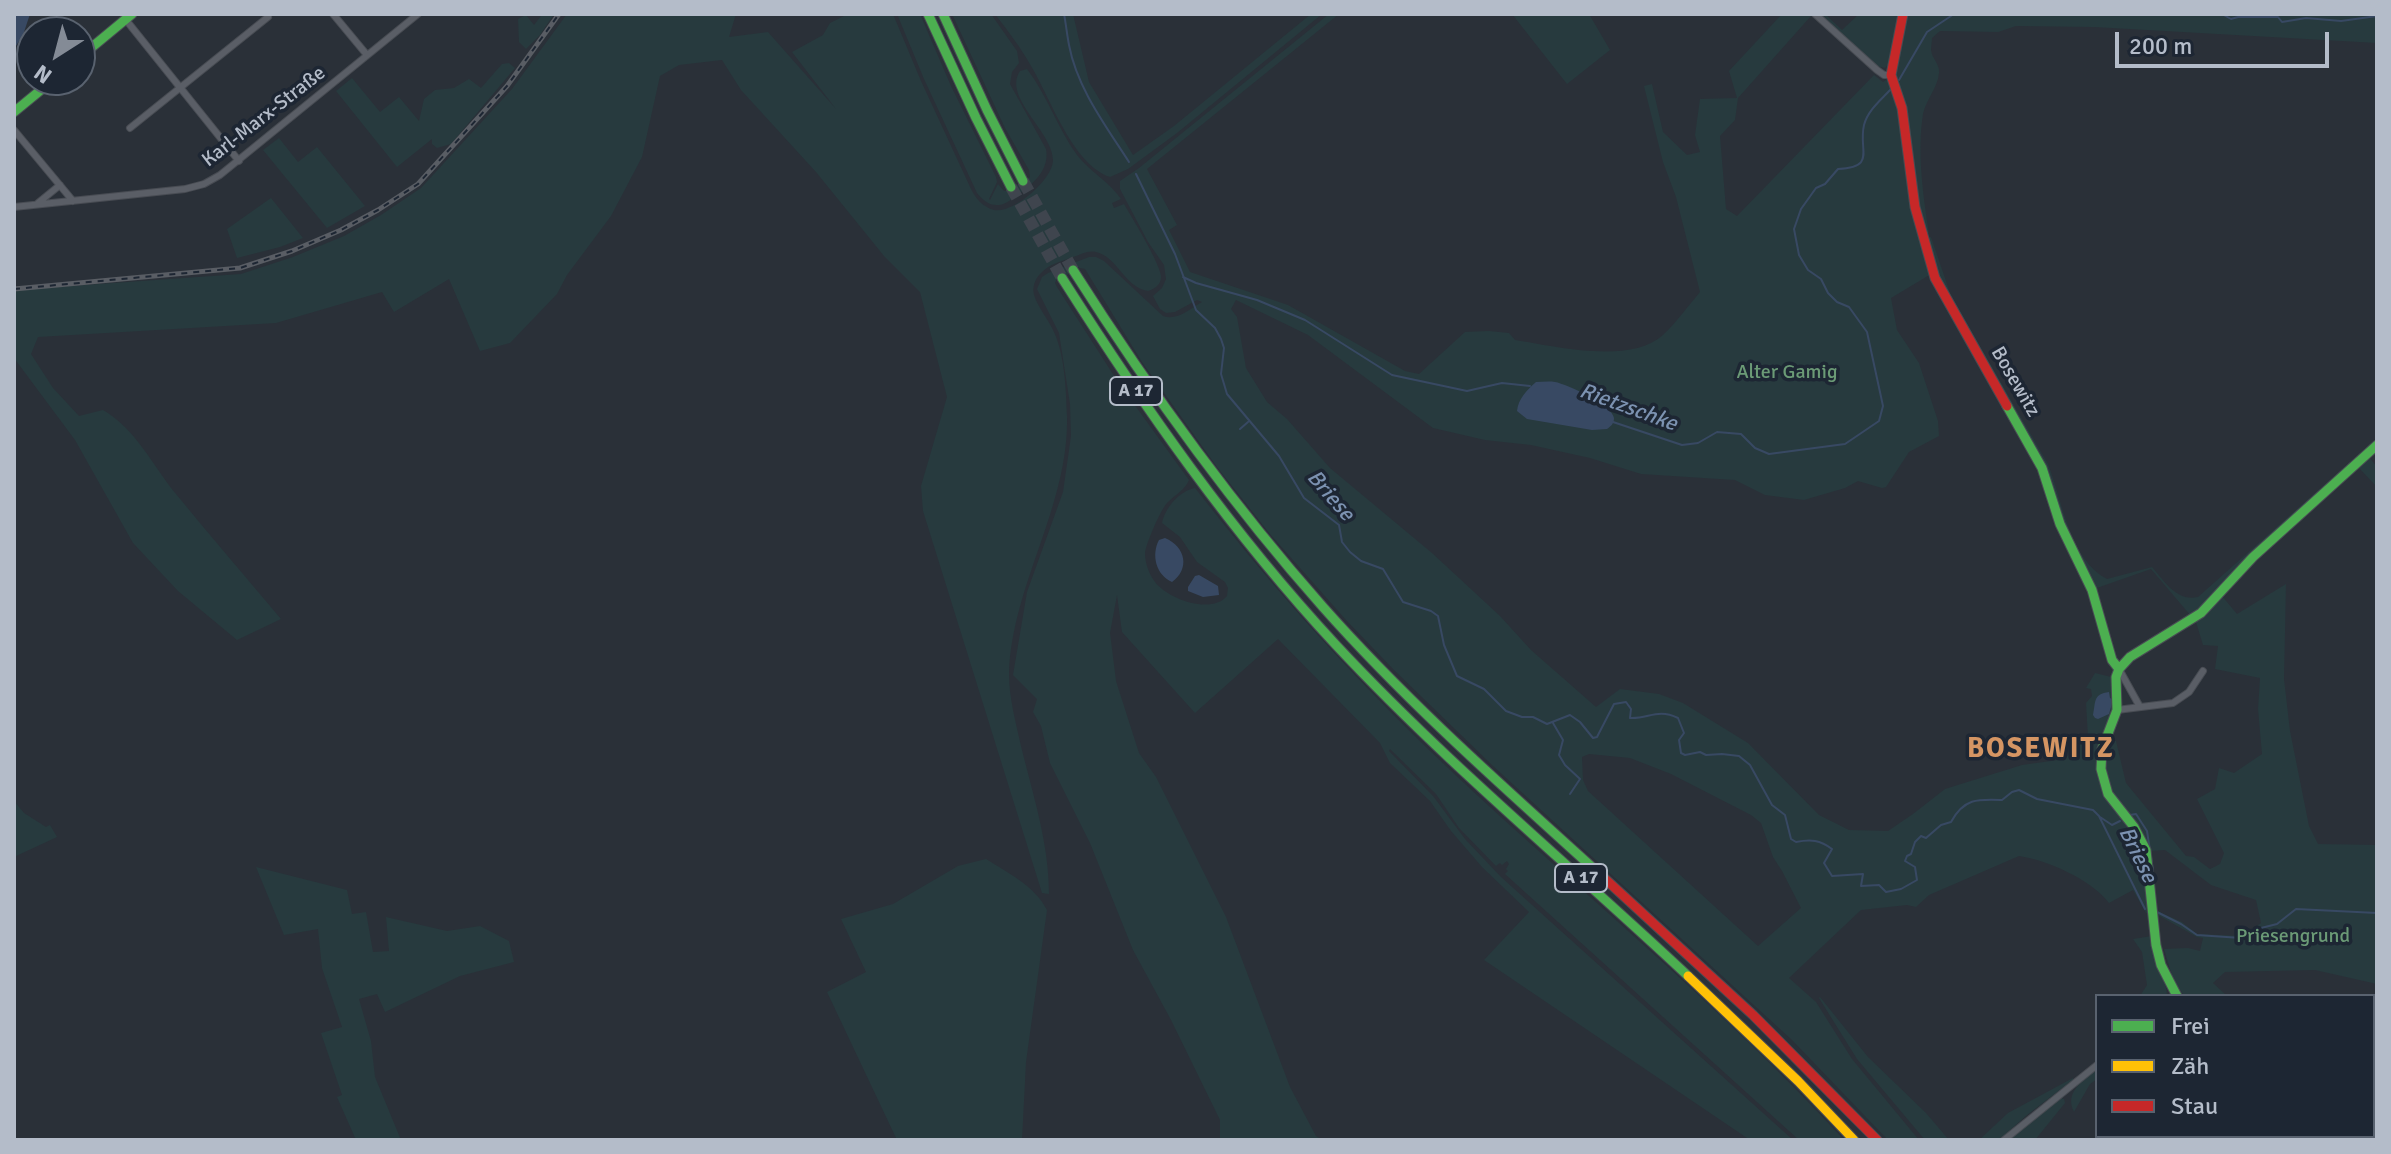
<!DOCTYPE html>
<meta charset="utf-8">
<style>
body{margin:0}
#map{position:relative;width:2391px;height:1154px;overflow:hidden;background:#2a3038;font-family:Signika,sans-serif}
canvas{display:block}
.frame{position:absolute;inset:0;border:16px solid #b4bcc9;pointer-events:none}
.legend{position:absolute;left:2095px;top:994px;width:280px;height:144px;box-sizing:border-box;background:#1d2633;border:2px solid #59626f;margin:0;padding:10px 14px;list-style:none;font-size:24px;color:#b4bcc9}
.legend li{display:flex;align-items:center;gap:16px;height:40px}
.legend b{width:40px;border:2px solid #59626f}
.north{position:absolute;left:16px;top:16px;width:80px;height:80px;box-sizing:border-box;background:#1d2633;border:2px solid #59626f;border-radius:50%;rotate:216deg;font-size:22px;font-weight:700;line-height:32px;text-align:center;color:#b4bcc9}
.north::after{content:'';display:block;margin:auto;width:28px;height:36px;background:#848b96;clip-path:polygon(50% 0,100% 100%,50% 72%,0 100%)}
.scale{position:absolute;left:2115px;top:32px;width:214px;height:36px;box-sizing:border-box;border:4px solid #b4bcc9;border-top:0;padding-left:10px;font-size:24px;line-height:28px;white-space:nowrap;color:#b4bcc9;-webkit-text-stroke:6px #1d2633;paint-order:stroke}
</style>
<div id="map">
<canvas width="2391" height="1154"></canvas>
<div class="frame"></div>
<ul class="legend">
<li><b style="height:10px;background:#4caf50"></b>Frei</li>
<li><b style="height:10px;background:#ffc107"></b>Zäh</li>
<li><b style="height:10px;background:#c62828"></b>Stau</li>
</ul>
<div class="north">N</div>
<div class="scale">200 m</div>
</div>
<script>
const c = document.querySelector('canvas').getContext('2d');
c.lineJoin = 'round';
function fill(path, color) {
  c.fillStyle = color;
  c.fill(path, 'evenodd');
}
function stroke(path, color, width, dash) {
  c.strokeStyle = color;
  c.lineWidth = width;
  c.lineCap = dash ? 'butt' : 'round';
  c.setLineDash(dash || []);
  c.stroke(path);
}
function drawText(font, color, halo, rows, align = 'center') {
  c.font = font + ' Signika,sans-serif';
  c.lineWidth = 7;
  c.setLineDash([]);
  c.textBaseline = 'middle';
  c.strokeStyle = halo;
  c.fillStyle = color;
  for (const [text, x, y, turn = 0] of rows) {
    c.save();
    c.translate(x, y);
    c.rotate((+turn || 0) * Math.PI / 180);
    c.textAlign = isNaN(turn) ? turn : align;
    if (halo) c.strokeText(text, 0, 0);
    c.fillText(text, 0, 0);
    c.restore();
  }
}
fill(new Path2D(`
 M539,14h15l-14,21 -14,14 -7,-7 -1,-23 8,-4 8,10 7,-9z
 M567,14h169l-7,23 39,-5 68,77 -44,-57 31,-17 7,-12 18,-9h45l28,67 50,108c5,10 12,18 23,21 19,4 58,-30 59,-49 1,-29 -51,-63 -33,-90l7,-2c20,26 31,60 50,86 13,17 32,26 44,44l-9,4 2,5 10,-4c7,12 39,64 37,74 -1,8 -7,11 -13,13 -24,-4 -30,-34 -52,-39 -8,-2 -16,3 -23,5 -11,4 -24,7 -32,16 -6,6 -9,14 -7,22 4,13 15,25 20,37 11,24 12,58 13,84 2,91 -55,168 -58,258 0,24 7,49 12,72 12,49 28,97 28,148l-7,-1 -119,-382 -2,-25 26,-89 -27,-105 -36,-36 -68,-84 -75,-82 -19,-30 -43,5 -19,11 -18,81 -31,59 -44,59 -10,19 -47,49 -30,8 -31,-72 -55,33 -12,-20 -106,31 -238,14 -7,17 22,34 26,28 24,-6c33,19 50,56 73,84 34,42 70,83 105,125l-44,21 -59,-49 -45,-48 -58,-103 -61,-82v-68l227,-16 52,-17 51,-21 37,-21 40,-27 91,-99z
 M897,14h23l31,72 45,91 1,5 -8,17 1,1 8,-16 6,7h7l6,-6 9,-2 4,-6 -1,-7 -24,-42 -53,-114h39l26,37 2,12 -7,9 -2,12 36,65c4,21 -13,35 -30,47 -4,3 -12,9 -17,9 -10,1 -16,-5 -22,-12l-53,-114z
 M995,14h78l16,68 44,73 41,-29 137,-112h11l-145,119 -49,36 -18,8c-38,-13 -59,-78 -79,-111 -10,-18 -23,-35 -36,-52z
 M1329,14h10l-192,155 30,56 -8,5 21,42 98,33 117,66 14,3 46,-42 24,-1 20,2 6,7c39,6 115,25 148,-5 13,-12 25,-29 37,-43l-24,-95 -13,-35 -19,-76 8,-2 11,48 24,23 13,-3 -5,-17 5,-36 37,-1 -8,-27 53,-57 29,2 -73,82 -3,22 -15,16 6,73 11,7 137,-141 9,7 5,-3 11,29 32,166 -40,24 6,32 22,33 19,58 1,15 -30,16 -23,35 -4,1 -24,-7 -13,7 -41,12 -39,-5 -30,-15 -94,-6 -51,-16 -59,-13 -46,-5 -52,-12 -125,-93 -72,-35 -5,9 6,8 9,51 21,34 20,17 43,49 102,85 68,63 31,34 65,57 24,-18 39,5 24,9 65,40 71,72 30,15 39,1 25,-17 32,-25 77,-24 43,-6 12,-15 11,-7 -2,-34 6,-7 -1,-7 -5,-1 9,-15 16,4c2,10 4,21 2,31 -5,23 -20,40 -15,65 4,25 21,38 34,58 15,23 16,57 16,82h-2l-13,-23 -24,13c-17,-23 -62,-43 -90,-47l-90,39 -13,12 -9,-2 -46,5 -72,68 27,24 36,57 67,81h-31l-96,-100 -300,-275 -98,-95 -48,-50 -76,-86 -53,-67 -75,-105 -57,-93 -9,-2 -9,8 -10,3 -2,5 2,4 61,95 71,98c-4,10 -13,14 -21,22 -7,6 -22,42 -23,51 0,10 4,21 10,29 13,17 56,33 72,14l1,-8 -3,-6 -28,-20 -17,-25 -18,-14c3,-15 17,-32 33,-35 72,93 149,180 234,262 137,131 287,250 415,390h-45l-294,-266 3,-3 -2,-2 3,-5 -2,-3 -5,4 -2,-2 -4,3 -37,-38 -23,-34 -46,-45 -1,2 44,45 32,43 36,38 292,263h-43l-266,-180 45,-48 -47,-45 -31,-36 -21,-30 -40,-38 -10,-20 -102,-104 -83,74 -73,-81 -5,-37 -7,38 6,48 23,72 17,24 70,140 64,170 26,49 6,4h-102v-20l-49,-100 -38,-70 -43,-107 -40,-80 -9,-37 -8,-14 4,-13 -24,-24 14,-83 36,-100 8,-56 -1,-32 -11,-71 -22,-44 5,-12 6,-4 41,-16h7l8,4 59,55c14,5 27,-7 39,-14l-5,-2 -22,12 -9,1 -6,-4 -7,-13 9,-8 4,-9 -2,-14 -16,-23 -28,-53v-8l19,-13zM1589,754l41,4 41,16 80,41 10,8 12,34 9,14 19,37 -43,38 -170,-155 -5,-11 -1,-23z
 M1512,14h77l21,36 -43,34z
 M1820,14h5l17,16 17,-16h41l-12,51 -3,3 -9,-2z
 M1906,14h471v29l-283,-16 -78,-1 -18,6 -58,-1 -8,7c0,4 -1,8 -1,12 1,9 9,14 8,23 -1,14 -13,27 -16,41 -6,38 0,81 6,119h-4l-30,-157z
 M509,63l6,5 -64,76 -14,4 -5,-4v-5l-35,28 -61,-76 16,-13 28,34 19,-15 20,24 5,-22 11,-9 19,-2 15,-9 12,9 21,-24z
 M279,138l19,24 19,-15 48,59 -38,22 -64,-78z
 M271,198l32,40 -23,9 -43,11 -10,-29z
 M1931,237l20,59 97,168c14,36 22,96 59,115l45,-12c13,15 25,35 46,30l179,-159v4l-186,174 -40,-47 -57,20 -32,-67 -8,-32 -9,-23 -106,-189 -13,-40z
 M2369,457l8,10v20l-19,-20z
 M2286,584l-2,95 6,52 19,95 9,18 59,1v139l-62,-14 -90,2 -12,11 14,13h-43l-11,-17 -9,-30 24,-1 12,3 3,-13 -6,-1 -41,-23 -1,-4 27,12 15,12 45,2 19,-13 -5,-23 -45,-15 -46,-35 -15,1 -40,-60c-7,-18 -5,-34 -1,-52l7,2 10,42 60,73 8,1 16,12 10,-5 4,-11 -27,-54 18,-10 4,-21 15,5 28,-19 -4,-45 2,-31 -45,-9 3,-23 -15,-1 -7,-23 26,-26 15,18z
 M14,801l10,12 22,14 4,-2 7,12 -43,20z
 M986,859c22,14 49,27 61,51l-21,152 -4,78h-125l-70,-148 39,-20 -25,-53 52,-15 65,-38z
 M256,867l91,23 5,24 14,-2 7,40 16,-1 -3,-34 61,14 33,-5 29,15 5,21 -54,14 -75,36 -8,-18 -18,5 12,42 4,36 26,63h-45l-19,-43 5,-2 -21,-62 21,-6 -20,-59 -4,-39 -34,6z
 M2152,936c4,16 15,46 15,60h-27l7,-11 -5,-33 -9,-13z
 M1820,997l48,60 58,56 23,27h-24l-68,-81 -38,-61z
 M2097,1069v10l-7,5 -16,28c-10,-20 9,-31 23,-43z
 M2073,1078v2l-46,35 -28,25h-20l29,-27z
 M2060,1098l4,1 1,4 -30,37h-26z`), '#273a3e');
fill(new Path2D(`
 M16,14h14l-7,21 -9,14z
 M1536,382c6,0 13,-1 19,0 12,2 58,24 59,36 0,6 -3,8 -7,11l-15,1 -65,-11 -10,-8c1,-12 10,-21 19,-29z
 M1165,538c21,9 25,31 7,44 -16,-7 -21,-27 -13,-42z
 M1199,575l19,11 1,9 -16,2 -15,-6v-4l7,-11z
 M2109,692l1,6 3,2 -4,14 -11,5 -3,-1 -2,-3c3,-14 0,-21 16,-23z`), '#384963');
stroke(new Path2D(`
 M1064,14c2,10 3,21 5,31 8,43 37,81 60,117
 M1957,14h23
 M2203,14h9
 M2222,14l9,5 7,-2h40l4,5 24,-4 35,3 36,-5
 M1899,80l28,-48 27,-18
 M1136,174l39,80 21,56 19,18 6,11 3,9 -3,26 6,20 52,62 25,42 35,27 3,17 8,10 11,9 22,8 20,33 28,9 7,5 6,29 13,31 27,13 22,22 16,6h11l14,7 23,-9 10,7 13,16 4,-1 17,-33 12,-2 5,7 -1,9c19,1 27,-10 48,0l6,15 -5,7 2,13 4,2 15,-3 6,3 16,-1 17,2 11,9 22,40 13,10 6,24 5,3c15,-3 24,-2 36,7l-8,14 8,13 31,-2 -2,12 18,-1 7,7 15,-3 16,-9 -2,-13 -10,-6 2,-5 4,-2 4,-12 6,-6 5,2 15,-13 10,-3c13,-24 27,-23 51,-22l10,-8 7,-2 18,9 56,11 6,6 46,93
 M1183,277l13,6 61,17 48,20 87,55 75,16 35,-8 28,3
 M1613,422l69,23 16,-2 19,-11 24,2 14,14 14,6 76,-10 34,-23 4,-15 -16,-74 -18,-25 -12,-5 -9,-9 -7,-14 -13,-9 -9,-15 -5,-26 7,-20 15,-21 9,-4 13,-15c39,-2 20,-18 26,-44 4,-15 17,-25 27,-36
 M1240,429l8,-7
 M1553,723l10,17 -4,15 6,10 15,14 -10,15
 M2130,815l6,-1 11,17 6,39
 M2100,817l12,8 8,-4
 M2157,912l24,12 16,11 44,3 16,-9 20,-5 19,-15 81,4`), '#384963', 2);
stroke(new Path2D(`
 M1023,181l50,89
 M1011,187l51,91`), '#3f454e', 12, [12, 6]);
const street = new Path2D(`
 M333,14l34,41
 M1815,14l62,56 7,5h7
 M126,20l113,141
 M130,128l138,-111
 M14,130l59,71
 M38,203l22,-18
 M14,207l171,-18 19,-5 16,-9 198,-161
 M2119,669l21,38
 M2117,710l56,-7 16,-11 14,-21
 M2004,1140l93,-75`);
const fast = new Path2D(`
 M928,14l48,104 35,69
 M943,14l44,96 36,71
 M80,57l52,-43
 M14,112l39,-32
 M1073,270c75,118 157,232 250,337 86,97 184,183 280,270
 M1062,278c82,129 170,255 274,367 110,118 235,221 352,331
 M2007,406l35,62 18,56 32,66 20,70 7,9
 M2177,996l-16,-31 -5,-20 -10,-95 -12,-23 -26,-33 -7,-25 1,-20 15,-39 -1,-33 3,-8 11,-12 71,-44 52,-56 124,-112`);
const slow = new Path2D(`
 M1688,976l110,105 56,59
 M2373,1104l4,2`);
const jam = new Path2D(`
 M1903,14l-12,61 11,33 13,99 20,71 72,128
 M1603,877l150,138 124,125`);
stroke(street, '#484c53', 8);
stroke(fast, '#484c53', 11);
stroke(slow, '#484c53', 11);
stroke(jam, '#484c53', 11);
stroke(street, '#5a5e66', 6);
stroke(fast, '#4caf50', 9);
stroke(slow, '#ffc107', 9);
stroke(jam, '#c62828', 9);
const rail = new Path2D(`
 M14,289l226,-21 52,-17 49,-21 37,-20 40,-26 89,-98 52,-72`);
stroke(rail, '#595d64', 5);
stroke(rail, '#1d2633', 2, [6]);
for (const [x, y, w] of [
 [1136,391,52],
 [1581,878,52]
]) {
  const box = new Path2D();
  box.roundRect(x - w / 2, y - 14, w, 28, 6);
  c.fillStyle = '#1d2633';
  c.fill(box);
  stroke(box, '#b4bcc9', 2);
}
drawText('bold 18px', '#b4bcc9', null, [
 ["A 17",1136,391],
 ["A 17",1581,878]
]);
drawText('20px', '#b4bcc9', '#1d2633', [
 ["Karl-Marx-Straße",264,117,-38],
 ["Bosewitz",2015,382,60]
]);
drawText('20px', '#6b9a76', '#1d2633', [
 ["Alter Gamig",1787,373],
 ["Priesengrund",2293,937]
]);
drawText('italic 22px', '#7c92b1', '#1d2633', [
 ["Rietzschke",1628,408,20],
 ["Briese",1330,496,49],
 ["Briese",2137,855,64]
]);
c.letterSpacing = '2px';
drawText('bold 28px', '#d59563', '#1d2633', [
 ["BOSEWITZ",2041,750]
]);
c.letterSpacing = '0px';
</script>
